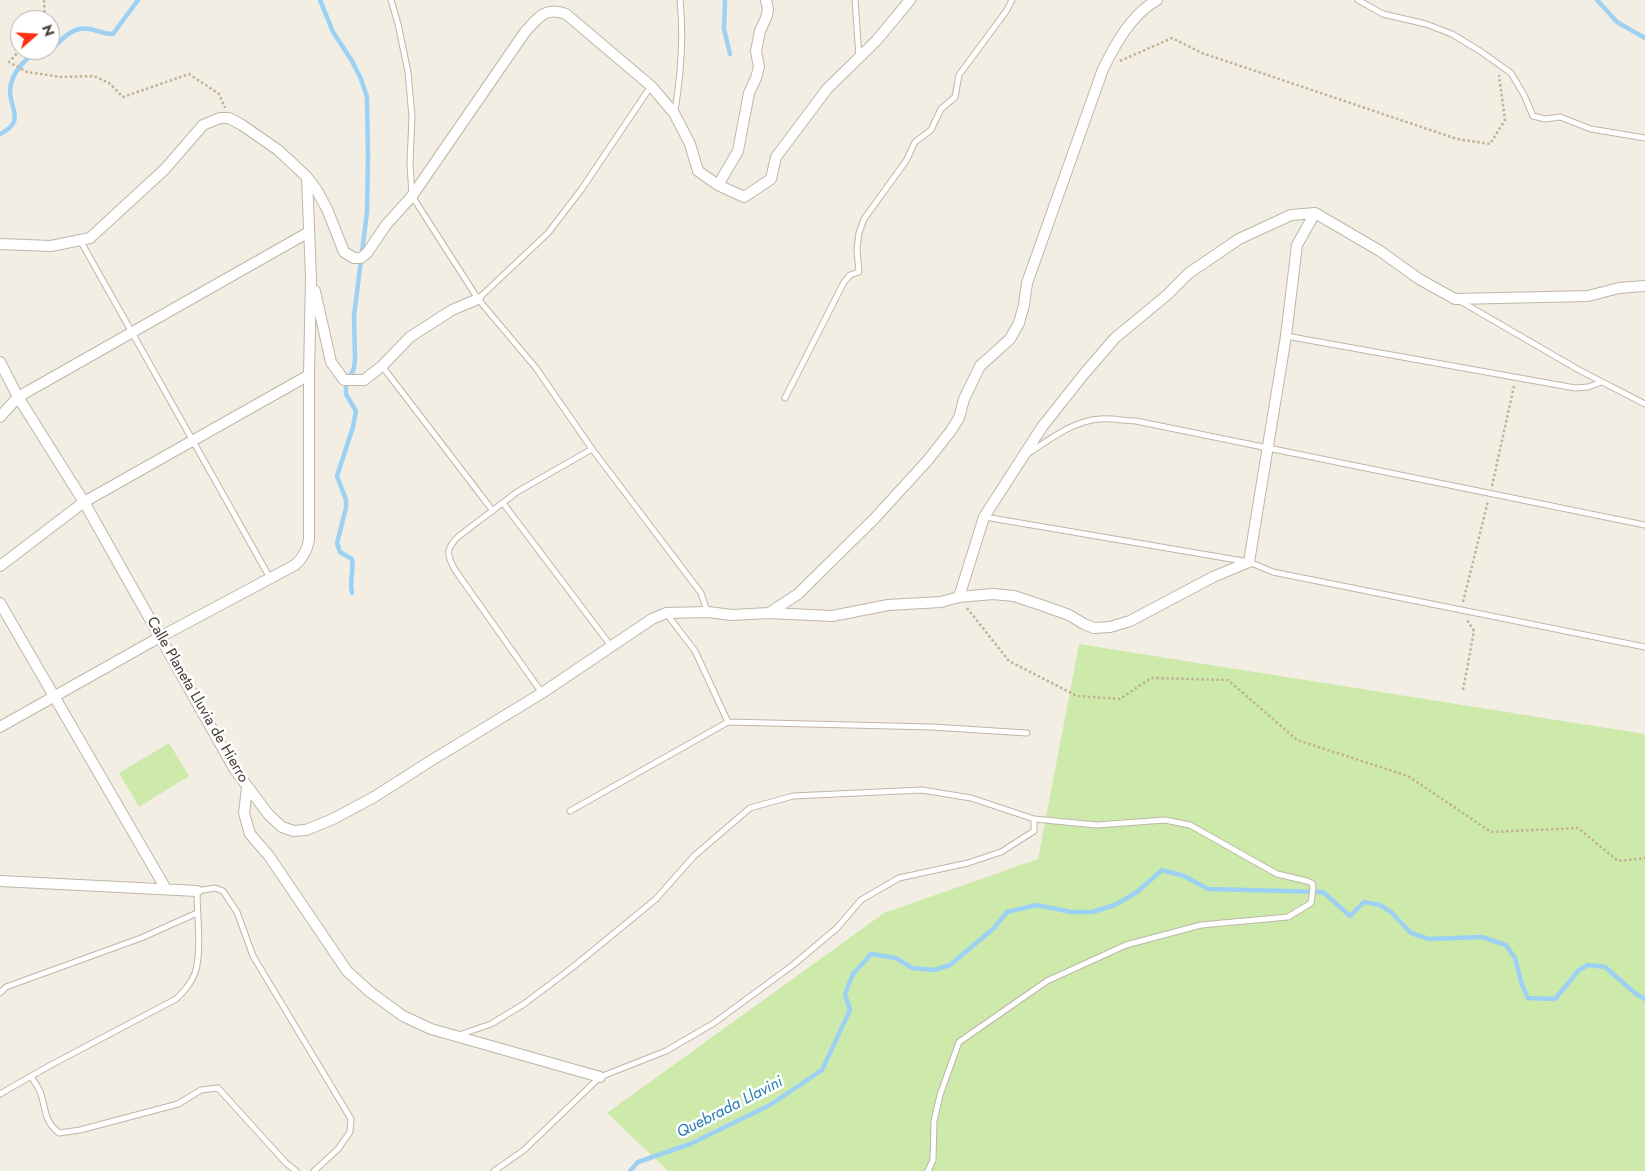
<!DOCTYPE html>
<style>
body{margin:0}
#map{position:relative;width:1645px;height:1171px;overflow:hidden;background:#f3eee4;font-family:Jost,sans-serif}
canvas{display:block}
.north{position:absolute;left:10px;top:10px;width:50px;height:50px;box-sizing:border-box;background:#fff;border:1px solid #b5b2ad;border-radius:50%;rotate:71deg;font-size:14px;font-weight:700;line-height:20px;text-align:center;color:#453e33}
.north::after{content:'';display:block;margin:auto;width:18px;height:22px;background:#ff2f0f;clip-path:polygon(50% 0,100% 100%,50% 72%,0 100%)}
</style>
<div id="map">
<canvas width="1645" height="1171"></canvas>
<div class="north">N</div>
</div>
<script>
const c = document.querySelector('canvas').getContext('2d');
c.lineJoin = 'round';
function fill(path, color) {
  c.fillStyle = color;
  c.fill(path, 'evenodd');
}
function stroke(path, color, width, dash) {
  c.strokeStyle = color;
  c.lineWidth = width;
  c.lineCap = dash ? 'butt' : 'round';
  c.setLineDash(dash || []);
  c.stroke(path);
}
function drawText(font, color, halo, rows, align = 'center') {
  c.font = font + ' Jost,sans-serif';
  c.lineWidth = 5;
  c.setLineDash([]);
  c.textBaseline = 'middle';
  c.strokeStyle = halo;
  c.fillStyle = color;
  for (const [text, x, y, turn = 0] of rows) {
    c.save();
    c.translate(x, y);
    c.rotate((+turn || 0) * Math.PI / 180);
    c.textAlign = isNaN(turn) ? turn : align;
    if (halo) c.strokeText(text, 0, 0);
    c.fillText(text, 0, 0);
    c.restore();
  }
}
fill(new Path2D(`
 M1079,644l566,90v437h-977l-61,-58 277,-200 154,-54z
 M169,743l20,33 -50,31 -20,-34z`), '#ceeaaa');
stroke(new Path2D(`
 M320,0l13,32 19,29 9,18 6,18 1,60 -1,55 -13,104 1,44 -1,8 -8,17v9l10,17 -3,16 -16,49 9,24v8l-9,35 3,9 12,7c2,12 -3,22 0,34
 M725,0l-1,29 6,25
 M1597,0l20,22 28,16
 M50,49l3,-1c10,-10 20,-22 37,-19 10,2 11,5 23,5l25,-34
 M0,134c26,-13 10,-24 10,-44 1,-17 18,-37 34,-40
 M630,1171l8,-9 52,-18 80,-39 52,-35 28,-60 -5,-16 8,-20 18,-20 25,4 16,10 22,2 16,-5 44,-37 13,-16 30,-7 34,7h21l23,-7 22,-13 25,-22 22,6 24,13 115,3 27,24 14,-14 16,3 11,7 20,21 18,6 53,-2 24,8 9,13 7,27 6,13 27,1 24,-29 9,-5 17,2 31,27 9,5`), '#9cd1f4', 4.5);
const service = new Path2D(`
 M391,0l7,24 10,48 4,45 -2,46 2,33 66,103 58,69 56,81 109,144 6,18
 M855,0l4,57
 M1358,0l25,14 43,10 26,10 28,17 31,22 13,22 9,21 12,3 15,-2 31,12 54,9
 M675,111c6,-37 9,-73 5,-111
 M80,240l190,338
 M478,299l70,-66 33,-43 70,-104
 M1460,301l119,69 66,34
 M1286,336l289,52 13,-1 14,-5
 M382,366l111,145
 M785,398l59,-116 6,-7 9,-3 -2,-23 2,-16 5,-14 42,-58 9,-19 16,-12 10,-21 14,-12 4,-22 48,-65 5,-10
 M1029,453c21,-14 44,-32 71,-34 11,-1 24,2 36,2l509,104
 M503,503l108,143
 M985,517l264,45 24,10 372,75
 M542,693l-87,-123c-9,-16 -9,-22 4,-34l58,-44 75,-43
 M728,722l204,5 95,6
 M570,811l158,-89 -33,-71 -29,-38
 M0,993l6,-6 135,-49 56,-25
 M459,1035l32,-11 33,-20 49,-37 83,-68 38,-43 56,-48 43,-12 129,-6 49,8 63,21 63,6 68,-5 25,5 87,49 30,7 5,2 1,5 -2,15 -23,14 -87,8 -75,20 -79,36 -88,61 -19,53 -6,26 -1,39 -5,11
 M31,1076c3,6 8,12 10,18 5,16 3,27 18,39l21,-3 98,-26 23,-14 17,-2 68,75 10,8
 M0,1094l49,-28 127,-67c8,-8 15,-15 19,-26 7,-20 2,-59 2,-82l18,-3 8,3 14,21 16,44 98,163 -1,13 -12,17 -24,22
 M494,1171l30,-21 76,-73 66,-26 48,-28 79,-58 44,-37 24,-28 38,-22 69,-15 33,-11 33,-21v-12`);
const minor = new Path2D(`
 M718,185l20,-34 11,-58 7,-15 3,-11 -3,-16 4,-20 6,-13 2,-8 -2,-10
 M0,244l51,2 39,-8 75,-69 38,-44 17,-7h9l13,7 36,25 29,27 9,12 11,20 17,43 10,6h7l6,-5 19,-28 26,-29 113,-164c13,-14 20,-26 41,-18l85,72 23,27 16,31 8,27 20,14 26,12 27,-18 5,-22 51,-68 49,-48 34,-41
 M315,291l16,71 13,18h20l18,-14 28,-29 42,-27 26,-11
 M0,362l18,35 66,105 151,268 34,45 13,12 12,4 12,-1 27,-11 41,-22 58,-37 110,-67 110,-74 14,-6 42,-1 24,3 37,-2 63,3 56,-11 53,-3 18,-5 34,-3 21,2 27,9 28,10 15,9 10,4 16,-1 20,-6 83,-44 36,-15 37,-226 11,-91 18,-32
 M0,417l18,-20 291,-165
 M0,566l84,-64 225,-127
 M959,597l25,-80 58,-90 42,-53 31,-36 52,-43 22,-22 50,-34 52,-24 24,-2 65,38 39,28 36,20 133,-3 31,-8 26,-2
 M0,603l166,286
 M769,613l29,-19 77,-76 53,-58 22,-28 9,-14 5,-19 16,-33 30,-27 9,-16 5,-18 3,-22 76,-214c13,-26 28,-54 54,-69
 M0,727l160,-90 135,-72c8,-7 12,-14 14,-25v-165l2,-97 -4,-101
 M247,788l-3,25 6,21 19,22 78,115 23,21 33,24 28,13 169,48
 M0,881l197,10`);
stroke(service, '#bfb6a6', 7);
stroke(minor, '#bfb6a6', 12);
stroke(new Path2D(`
 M44,0l1,20
 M20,50l-11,12 18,10 34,5 33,-1 15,7 14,14 66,-23 30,20 6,14
 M1120,61l52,-23 30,15 255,86 33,5 15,-24 -6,-45
 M1492,486l22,-100
 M1463,602l25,-101
 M967,608l42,53 68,35 43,3 31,-21 77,2 69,60 111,36 83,56 87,-4 40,33 27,-3
 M1463,690l11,-59 -7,-11`), '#c1b196', 2.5, [2.5, 2.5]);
stroke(service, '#fff', 5);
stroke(minor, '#fff', 10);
drawText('15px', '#453e33', '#fff', [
 ["Calle Planeta Lluvia de Hierro",197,700,60]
]);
drawText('italic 16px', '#287cb6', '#fff', [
 ["Quebrada Llavini",730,1108,-27]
]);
</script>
